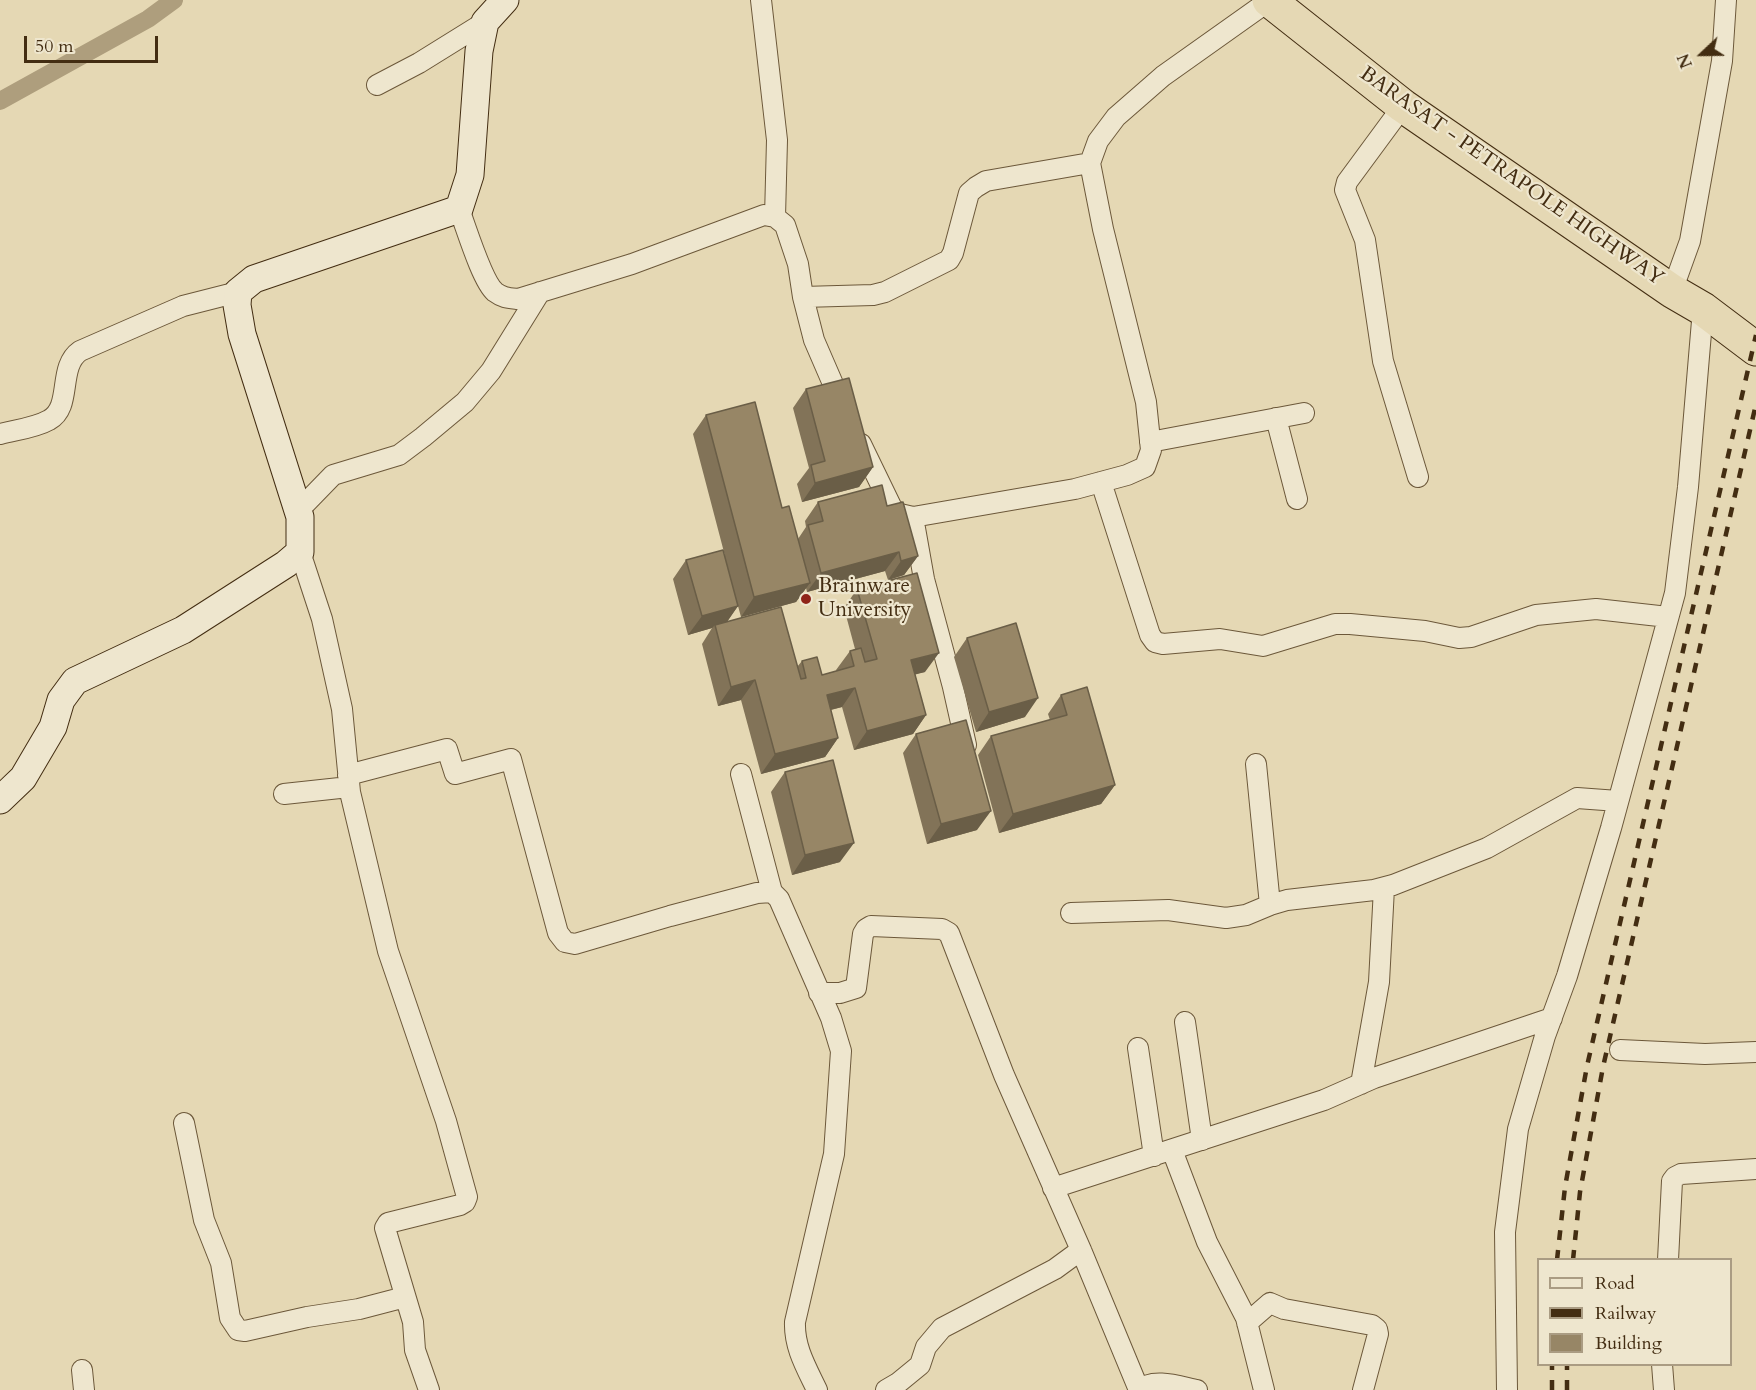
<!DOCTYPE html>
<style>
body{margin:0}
#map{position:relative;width:1756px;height:1390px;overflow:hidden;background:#e5d8b4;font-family:Cardo,serif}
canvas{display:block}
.legend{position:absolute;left:1537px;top:1258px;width:195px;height:108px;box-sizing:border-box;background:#eee6ce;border:2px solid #aa9c83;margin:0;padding:8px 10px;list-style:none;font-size:18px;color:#432d12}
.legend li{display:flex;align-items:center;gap:12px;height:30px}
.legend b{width:30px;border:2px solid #aa9c83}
.north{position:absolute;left:1672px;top:24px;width:60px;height:60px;-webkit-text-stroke:4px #eee6ce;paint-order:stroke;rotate:248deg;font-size:16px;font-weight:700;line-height:24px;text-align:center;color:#432d12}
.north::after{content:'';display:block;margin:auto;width:21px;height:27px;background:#432d12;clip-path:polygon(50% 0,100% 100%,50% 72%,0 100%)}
.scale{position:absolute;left:24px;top:36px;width:134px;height:27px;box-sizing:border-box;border:3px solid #432d12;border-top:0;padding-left:8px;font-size:18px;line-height:21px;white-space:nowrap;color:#432d12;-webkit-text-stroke:4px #eee6ce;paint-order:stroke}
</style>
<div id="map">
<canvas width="1756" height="1390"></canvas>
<ul class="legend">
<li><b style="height:8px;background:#eee6ce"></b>Road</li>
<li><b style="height:8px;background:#432d12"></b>Railway</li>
<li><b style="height:16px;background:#978666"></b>Building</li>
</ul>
<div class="north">N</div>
<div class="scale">50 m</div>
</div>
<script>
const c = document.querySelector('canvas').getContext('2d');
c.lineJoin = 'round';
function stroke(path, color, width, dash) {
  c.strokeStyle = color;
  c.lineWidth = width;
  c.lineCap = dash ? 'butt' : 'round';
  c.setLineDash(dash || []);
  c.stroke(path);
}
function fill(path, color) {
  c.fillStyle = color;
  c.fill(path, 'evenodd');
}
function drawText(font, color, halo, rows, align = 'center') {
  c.font = font + ' Cardo,serif';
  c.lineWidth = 4.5;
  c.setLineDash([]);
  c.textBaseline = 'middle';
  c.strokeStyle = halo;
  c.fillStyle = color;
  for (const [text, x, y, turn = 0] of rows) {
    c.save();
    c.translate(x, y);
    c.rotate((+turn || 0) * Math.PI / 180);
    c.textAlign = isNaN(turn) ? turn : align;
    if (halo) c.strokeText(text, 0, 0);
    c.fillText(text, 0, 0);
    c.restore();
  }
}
stroke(new Path2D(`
 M0,101l148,-82 26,-19`), '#ae9e7d', 18);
const street = new Path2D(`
 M761,0l16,140 -2,77
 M377,85l42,-22 66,-41
 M1403,106l-56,76 -2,8 20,50 18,121 35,116
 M459,209c7,18 23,72 36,83 8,6 13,6 23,7l114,-35 132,-49 11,2 10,8 13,39 5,33 11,43 29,67
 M1672,291l18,-50 32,-180 4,-61
 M803,297l70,-2 12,-3 64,-32 4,-7 16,-60 7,-6 10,-6 104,-18
 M1276,418l21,81
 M0,434c15,-4 35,-6 49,-14 24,-13 8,-53 31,-69l103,-45 55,-14
 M1150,442l154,-29
 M861,444l31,64 8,6 13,3 162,-28 52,-14 18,-8 6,-17 -5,-48 -43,-173 -13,-66 8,-22 18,-24 47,-41 107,-76
 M1101,482l49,153 5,7 8,2 57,-5 43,7 72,-22h15l75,7 34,7 12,-1 65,-22 60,-6 72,8
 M298,511l35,-36 66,-20 24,-18 42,-35 26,-31 49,-79
 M913,517l11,62 29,108 13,58
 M300,552l22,67 20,90 8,83 38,159 58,170 21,76 -2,5 -5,3 -72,18 -3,5 28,94 2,28 14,40
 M1256,764l14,141
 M741,774l31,118
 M348,775l99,-26 8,25 56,-15 47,174 7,9 10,2 95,-28 87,-23 15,-1 7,7 52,119 10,33 -7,103 -39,168c-1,25 11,45 22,68
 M284,794l65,-7
 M1071,913l97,-3 58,8 20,-3 24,-10 17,-5 87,-10 19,-5 94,-37 90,-50 41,3
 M819,993h21l16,-5 7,-54 3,-5 5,-3 71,3 7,4 55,142 77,175 58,140
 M1185,1022l17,118
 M1138,1048l16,108
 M1620,1050l85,4 51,-2
 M1361,1084l18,-102 5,-94
 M184,1123l20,97 17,43 9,55 8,12 7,1 62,-14 52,-8 46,-12
 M1172,1150l35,92 39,76 18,72
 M1053,1188l271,-88 50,-22 178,-60
 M1668,1260l4,-79 3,-4 6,-3 75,-5
 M1247,1323l23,-20 14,6 88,16 5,4 1,5 -15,56
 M1662,1364l2,26
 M82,1370l2,20
 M886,1390l12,-7 22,-18 6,-18 16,-19 113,-59 26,-19
 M1140,1390c13,-13 41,-3 57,0
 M1507,1390l-2,-158 13,-103 27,-93 22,-60 44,-148 64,-235 13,-106 15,-178`);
const secondary = new Path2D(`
 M0,800l23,-22 30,-51 8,-27 14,-19 108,-51 103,-66 14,-12v-35l-58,-183 -5,-29 1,-13 16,-13 205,-70 11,-34 9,-124 6,-29 20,-22`);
const highway = new Path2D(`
 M1269,0l134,106 269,185 31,18 53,40`);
stroke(street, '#6c583a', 22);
stroke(secondary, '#432d12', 29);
stroke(highway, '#432d12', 35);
stroke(street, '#eee6ce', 20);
stroke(secondary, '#eee6ce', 27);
stroke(highway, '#e5d8b4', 33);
stroke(new Path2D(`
 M1557,1260l8,-73 22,-121 169,-731
 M1573,1260l7,-68 23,-125 153,-663
 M1552,1390v-26
 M1567,1390v-26`), '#432d12', 4.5, [10, 10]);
fill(new Path2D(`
 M806,389l67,78 -14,20 -57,15 -5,-18 12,-16 -16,-60z
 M706,415l76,93 16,31 8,-12 -1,-6 13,-19 69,4 31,50 -14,19 -16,5 -3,-9 -78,21 -1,-4 -10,14 -55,15 -3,-11 -11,15 70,46 5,-6 20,14 15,-4 -1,-1 14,-19 5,-2 -11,-41 13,-19 68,83 -10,2 11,41 -13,19 -59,16 -12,-43 -11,3 7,28 -13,19 -64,17 -20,-74 -23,6 -16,-62 10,-16 -24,7 -15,-56 13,-19 39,-4 -32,-122z
 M967,638l58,79 -49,15 -22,-75z
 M1061,695l54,90 -14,19 -102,29 -21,-78 13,-19 59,-16 -2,-6z
 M916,734l61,96 -50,14 -24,-91z
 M785,772l55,90 -48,13 -21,-83z`), '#827358');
fill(new Path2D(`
 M873,467l-14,20 -57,15 13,-19z
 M899,552l-14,19 -78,21 14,-19z
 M918,556l-14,19 -16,5 13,-19z
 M810,583l-14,19 -55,15 13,-20z
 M738,606l-13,19h-10l-3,3 -24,7 14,-19z
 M939,653l-14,19 -27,7 13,-19z
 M755,680l-14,20 -23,6 13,-19z
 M855,688l-13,19 -29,7 14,-19z
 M1038,698l-13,19 -49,15 13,-20z
 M926,715l-13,19 -59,16 13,-19z
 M838,738l-13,19 -64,17 14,-20z
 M1115,785l-14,19 -102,29 14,-19z
 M991,811l-14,19 -50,14 14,-20z
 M854,843l-14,19 -48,13 13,-20z`), '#6a5e47');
const building = new Path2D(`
 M849,378l24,89 -58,16 -4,-18 14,-4 -19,-72z
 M755,402l27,106 7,-2 21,77 -56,14 -48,-182z
 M882,485l5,21 16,-4 15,54 -17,5 -2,-9 -78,21 -13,-48 15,-4 -5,-19z
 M723,550l15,56 -36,10 -16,-56z
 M917,573l22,80 -28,7 15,55 -59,16 -12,-43 -28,7 11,43 -63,16 -20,-74 -24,7 -16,-62 66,-18 20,72 5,-1 -4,-17 15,-4 5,18 32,-9 -4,-15 11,-3 4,14 12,-3 -20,-70z
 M1016,623l22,75 -49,14 -22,-74z
 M1087,687l28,98 -102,29 -22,-78 76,-21 -6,-20z
 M966,720l25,91 -50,13 -25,-90z
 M833,760l21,83 -49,12 -20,-83z`);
fill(building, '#978666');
stroke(building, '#6a5e47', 1.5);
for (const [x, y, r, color] of [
 [806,599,6,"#8f2418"]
]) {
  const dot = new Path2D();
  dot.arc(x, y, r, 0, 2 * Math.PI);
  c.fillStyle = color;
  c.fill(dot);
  stroke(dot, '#eee6ce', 2);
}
drawText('21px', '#432d12', '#eee6ce', [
 ["BARASAT - PETRAPOLE HIGHWAY",1511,177,35]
]);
drawText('21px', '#432d12', '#eee6ce', [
 ["Brainware",818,587],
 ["University",818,611]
], 'left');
</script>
